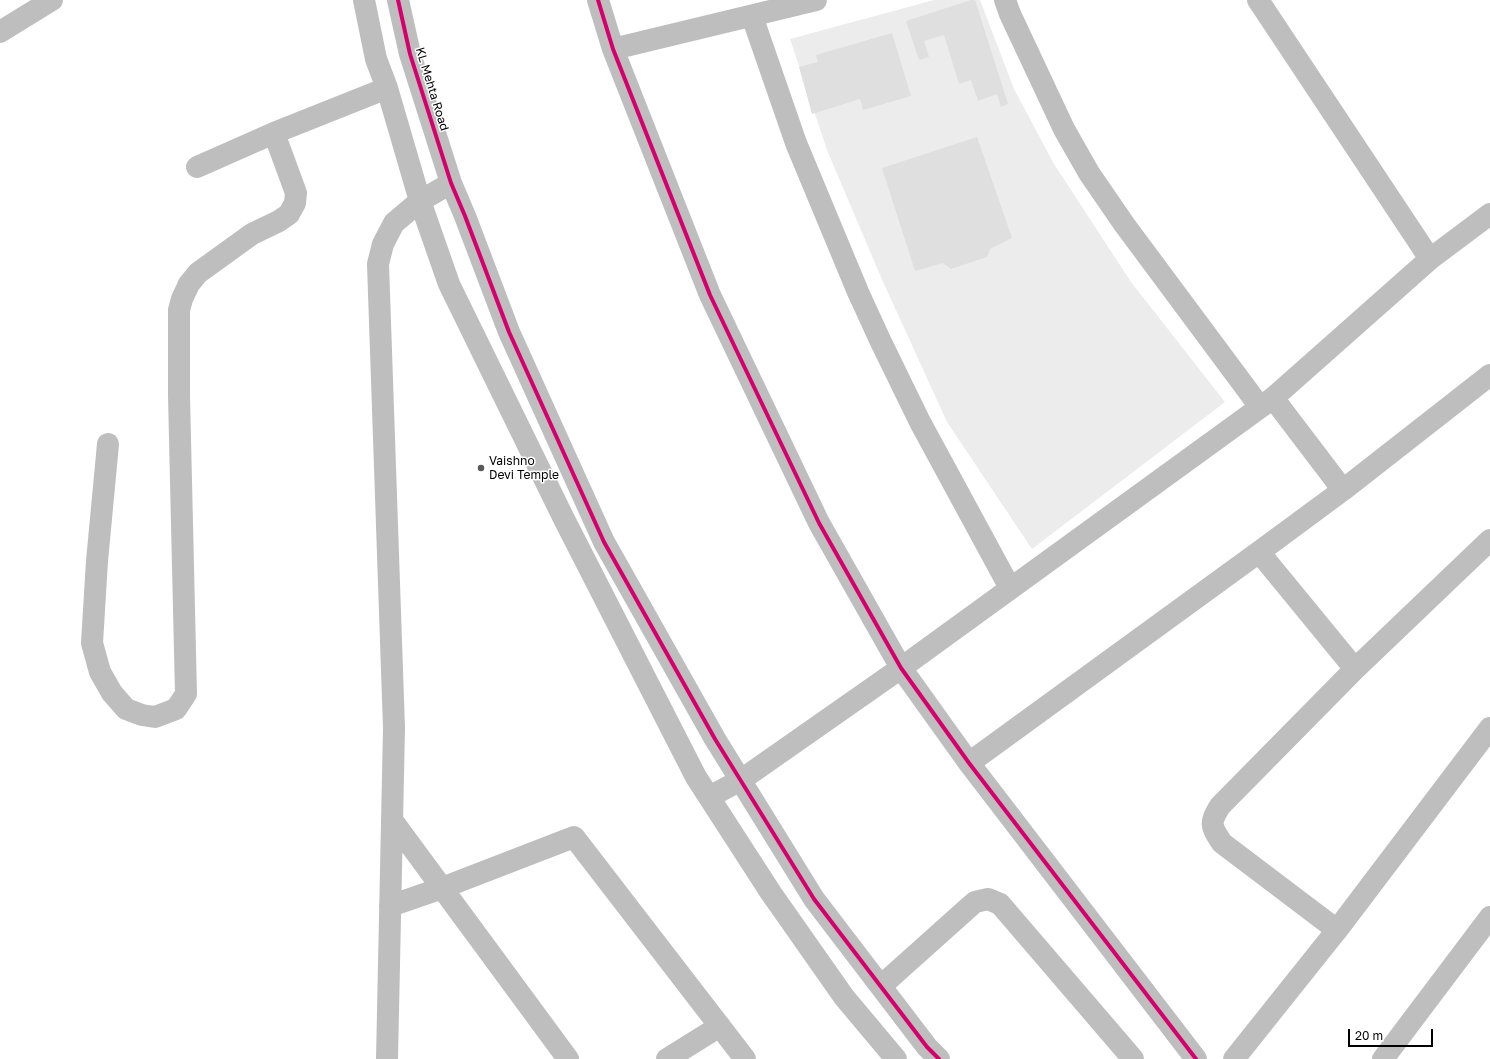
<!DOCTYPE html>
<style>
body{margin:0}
#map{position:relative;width:1490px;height:1059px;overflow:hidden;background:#fff;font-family:"Golos Text",sans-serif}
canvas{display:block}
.scale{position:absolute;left:1348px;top:1029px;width:85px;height:18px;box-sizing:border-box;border:2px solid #000;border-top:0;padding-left:5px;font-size:12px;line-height:14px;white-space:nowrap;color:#000;-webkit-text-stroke:3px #fff;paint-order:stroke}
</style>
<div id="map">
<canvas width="1490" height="1059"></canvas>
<div class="scale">20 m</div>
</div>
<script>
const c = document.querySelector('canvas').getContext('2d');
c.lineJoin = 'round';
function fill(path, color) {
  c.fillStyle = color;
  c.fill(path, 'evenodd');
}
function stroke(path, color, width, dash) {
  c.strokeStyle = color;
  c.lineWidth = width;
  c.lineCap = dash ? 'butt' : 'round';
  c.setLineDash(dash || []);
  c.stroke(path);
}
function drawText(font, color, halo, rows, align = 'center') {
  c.font = font + ' "Golos Text",sans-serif';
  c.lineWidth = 3;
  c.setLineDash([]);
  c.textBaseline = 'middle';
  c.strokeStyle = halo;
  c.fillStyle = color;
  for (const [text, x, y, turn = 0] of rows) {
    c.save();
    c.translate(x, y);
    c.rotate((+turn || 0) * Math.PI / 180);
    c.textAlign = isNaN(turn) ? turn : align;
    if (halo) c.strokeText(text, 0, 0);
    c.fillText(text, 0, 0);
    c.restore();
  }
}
fill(new Path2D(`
 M934,0h46l34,89 40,75 77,118 94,120 -193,147 -85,-127 -67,-147 -53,-125 -37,-111z`), '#ececec');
fill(new Path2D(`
 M971,0h4l33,104 -7,3 -4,-13 -19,7 -7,-21 -12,4 -15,-49 -20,6 5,16 -10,3 -13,-39z
 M892,33l19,63 -48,14 -3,-11 -48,15 -13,-47 19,-5 -2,-7z
 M977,137l35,101 -22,11 -3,8 -36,12 -8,-6 -28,8 -33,-103z`), '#dfdfdf');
stroke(new Path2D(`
 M364,0l12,59 11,29 33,113 29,83 115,235 132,258 75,116 73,104 52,62
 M398,0l12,54 41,129 14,33 44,116 95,210 111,197 99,160 113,148 12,12
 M598,0l15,49 97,246 109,228 82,145 68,95 227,296
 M1005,0l5,14 54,115 25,44 35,51 136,183
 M1258,0l172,259
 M752,16l44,127 62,149 22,48 40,82 90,166
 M0,32l52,-32
 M613,49l203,-49
 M197,167l77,-34 113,-45
 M1273,398l70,92
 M108,444l-11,117 -5,82 8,29 12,21 14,16 16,6 13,2 21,-8 10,-15 -7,-298v-86l3,-11 7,-15 9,-11 54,-39 27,-13 10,-7 6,-11 1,-10 -22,-60
 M1259,552l96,117
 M969,763l290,-211 84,-62 147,-115
 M709,797l32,-17 160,-112 372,-270 157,-139 60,-45
 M392,820l176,239
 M390,906l52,-18 132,-51 171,222
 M1337,930l-115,-87c-11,-17 -13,-19 -2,-37l135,-137 135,-129
 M881,986l86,-77 8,-7 13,-3 12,5 133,155
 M387,1059l7,-331 -16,-464 5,-20 11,-21 26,-22 31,-18
 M667,1059l53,-33
 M1234,1059l103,-129 153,-202
 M1383,1059l107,-142`), '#bebebe', 22);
stroke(new Path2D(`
 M398,0l12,54 41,129 14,33 44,116 95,210 111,197 99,160 113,148 12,12
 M598,0l15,49 97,246 109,228 82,145 68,95 227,296`), '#d6006c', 4);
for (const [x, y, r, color] of [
 [481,468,4,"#595959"]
]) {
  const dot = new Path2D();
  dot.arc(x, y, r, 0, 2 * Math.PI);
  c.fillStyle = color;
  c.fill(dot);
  stroke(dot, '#fff', 1.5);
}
drawText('12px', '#000', '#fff', [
 ["KL Mehta Road",432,89,73]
]);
drawText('12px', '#000', '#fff', [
 ["Vaishno",489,461],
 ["Devi Temple",489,475]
], 'left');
</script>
